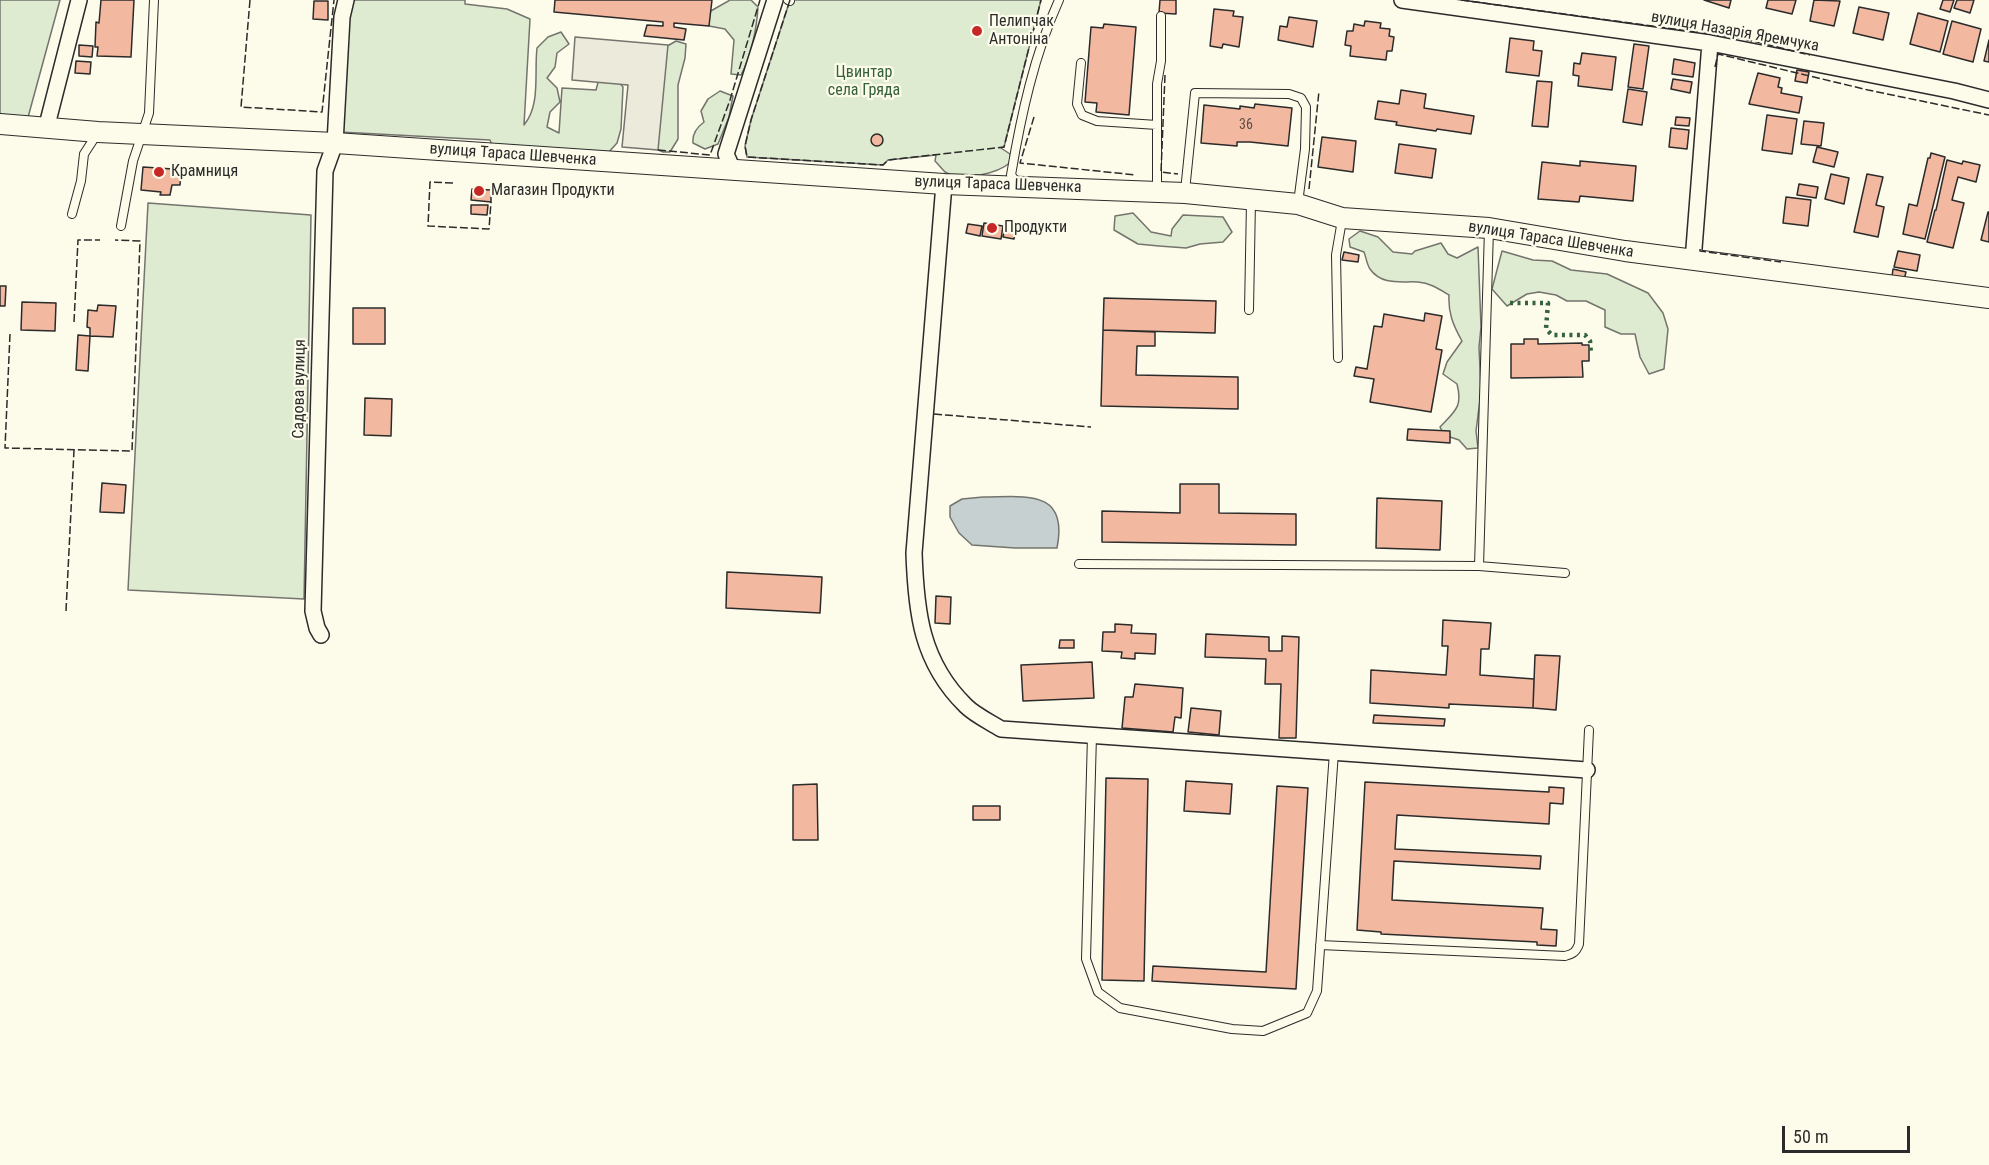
<!DOCTYPE html>
<meta charset="utf-8">
<style>
body{margin:0}
#map{position:relative;width:1989px;height:1165px;overflow:hidden;background:#fdfbea;font-family:"Roboto Condensed",sans-serif}
canvas{display:block}
.scale{position:absolute;left:1782px;top:1126px;width:128px;height:27px;box-sizing:border-box;border:3px solid #2b2b2b;border-top:0;padding-left:8px;font-size:18px;line-height:21px;white-space:nowrap;color:#2b2b2b;-webkit-text-stroke:4px #fdfbea;paint-order:stroke}
</style>
<div id="map">
<canvas width="1989" height="1165"></canvas>
<div class="scale">50 m</div>
</div>
<script>
const c = document.querySelector('canvas').getContext('2d');
c.lineJoin = 'round';
function fill(path, color) {
  c.fillStyle = color;
  c.fill(path, 'evenodd');
}
function stroke(path, color, width, dash) {
  c.strokeStyle = color;
  c.lineWidth = width;
  c.lineCap = dash ? 'butt' : 'round';
  c.setLineDash(dash || []);
  c.stroke(path);
}
function drawText(font, color, halo, rows, align = 'center') {
  c.font = font + ' "Roboto Condensed",sans-serif';
  c.lineWidth = 4.5;
  c.setLineDash([]);
  c.textBaseline = 'middle';
  c.strokeStyle = halo;
  c.fillStyle = color;
  for (const [text, x, y, turn = 0] of rows) {
    c.save();
    c.translate(x, y);
    c.rotate((+turn || 0) * Math.PI / 180);
    c.textAlign = isNaN(turn) ? turn : align;
    if (halo) c.strokeText(text, 0, 0);
    c.fillText(text, 0, 0);
    c.restore();
  }
}
const green = new Path2D(`
 M0,0h60l-33,121 -27,-1z
 M350,0h115v4l42,5 23,10 -6,106c17,-20 10,-53 13,-77l11,-11 13,-5 8,12 -12,9 -2,14 -8,11 10,10 3,14 -10,10 -3,15 12,6 3,-45 34,2 4,-15 14,1 9,11 -2,42 -4,14 -10,11 -115,-9 -2,-5 -150,-8z
 M730,0h21l7,7c-1,20 -7,50 -17,68l-10,-1 3,-34 -9,-11 -16,-3v-14z
 M790,0h251l-37,147 -3,1 9,6 1,8c-14,12 -49,20 -66,10 -3,-3 -7,-8 -10,-11l1,-6 -48,5 -5,5 -136,-8 -2,-11 6,-26z
 M676,41l10,3 -1,14 -7,27v54l-8,13h-7l-16,-7 17,-97z
 M720,91l13,5 -4,21 -11,27 -13,5 -12,-6c-1,-9 3,-15 11,-21l-3,-11 7,-12z
 M148,203l163,12 -7,384 -176,-9z
 M1133,213l18,19 20,4 1,-7 11,-14 40,2 9,15 -9,10 -23,2 -14,4 -27,-2 -21,-2 -24,-14 1,-14z
 M1360,231l18,6 15,15 19,2 3,-3 26,-8 7,11 9,4 21,-11 3,80 -2,20 2,45 -5,39 2,17 -11,1 -8,-9 -15,-5 -4,-8c15,-16 23,-20 17,-43l-14,-10 4,-12 15,-21c-9,-16 -14,-28 -13,-46 -10,-6 -19,-12 -31,-13 -16,-1 -36,4 -48,-13 -3,-4 -4,-12 -6,-17l-14,-5 -1,-8z
 M1502,251l31,9 19,1 19,9 36,4 41,19 15,20 5,16 -4,40 -15,5 -9,-17 -5,-23h-14l-16,-7v-17l-19,-9h-19l-11,-6 -17,-3 -12,2 -20,12 -15,-17z`);
fill(green, '#deebd1');
stroke(green, '#74746e', 1.5);
const parking = new Path2D(`
 M575,37l93,8 -10,105 -36,-3 6,-62 -56,-5z`);
fill(parking, '#eceadb');
stroke(parking, '#74746e', 1.5);
const water = new Path2D(`
 M983,497c41,0 86,-9 74,51h-42l-43,-3 -13,-12 -9,-16v-11l12,-7z`);
fill(water, '#c7d0d0');
stroke(water, '#74746e', 1.5);
const building = new Path2D(`
 M101,0h33l-3,57 -34,-1 1,-9h-3l1,-25 3,1z
 M555,0h157l-3,26 -35,-3v4l12,2 -2,11 -40,-4 3,-11 16,1v-4l-109,-10z
 M1160,0h16v14l-17,-1z
 M1704,0h27l-2,8z
 M1768,0h28l-4,14 -26,-6z
 M1814,0l26,1 -6,25 -24,-5z
 M1943,0h11l-4,12 -10,-3z
 M1957,0h17l-4,13 -16,-5z
 M314,1h14v19l-15,-1z
 M1859,7l30,6 -6,27 -30,-7z
 M1214,9l20,2 -1,5 10,1 -4,30 -16,-3 -1,4 -12,-2z
 M1918,13l30,8 -8,31 -30,-8z
 M1289,17l28,4 -4,26 -35,-7 2,-14 7,1z
 M1365,21l16,2 -1,5 10,1 -1,7 5,1 -2,14h-5l-1,9 -36,-4 1,-10 -6,-1 2,-14h6l1,-7 10,2z
 M1952,21l29,8 -8,33 -30,-8z
 M1104,24l32,3 -7,88 -33,-3 1,-9 -12,-1 6,-75 12,1z
 M1510,38l24,3 -1,9 9,1 -3,25 -33,-4z
 M1989,40v22l-5,-1z
 M1634,44l15,2 -6,43 -15,-2z
 M79,45l14,1 -1,11 -13,-1z
 M1582,53l34,4 -4,33 -34,-4 1,-10 -6,-1 1,-12 6,1z
 M1674,59l21,4 -2,14 -21,-3z
 M76,61l15,1 -1,12 -15,-1z
 M1797,70l12,2 -2,11 -12,-2z
 M1758,73l22,5 -2,9 4,1 -1,5 21,4 -3,16 -50,-9z
 M1673,79l19,3 -2,11 -19,-4z
 M1537,81l15,1 -4,45 -16,-1z
 M1628,89l19,3 -5,33 -19,-3z
 M1401,90l25,4 -2,14 50,8 -3,18 -34,-5 -1,2 -40,-6 1,-3 -22,-3 3,-18 21,3z
 M1255,104l37,4 -4,38 -38,-4h-13v4l-36,-3 3,-38 36,4v-3l14,2z
 M1767,115l30,4 -5,35 -30,-4z
 M1676,117l14,1 -1,8 -14,-1z
 M1804,121l20,2 -3,23 -20,-2z
 M1671,128l18,2 -2,19 -18,-2z
 M871 140a6 6 0 1 1 12 0a6 6 0 1 1-12 0Z
 M1322,137l34,4 -3,31 -35,-5z
 M1399,144l37,5 -4,29 -37,-5z
 M1817,147l21,5 -4,15 -21,-5z
 M1931,153l14,4 -20,82 -22,-5 6,-30 8,2 11,-48h2z
 M1947,160l15,4 1,-3 17,4 -4,17 -18,-5 -6,23 12,3 -11,45 -26,-6 8,-32h1z
 M1580,161l56,5 -3,35 -53,-5 -1,6 -41,-3 4,-37 38,4z
 M143,167l30,2 -1,4 9,1 -1,11h-8l-2,10h-10l1,-3 -20,-2z
 M1831,174l18,4 -5,26 -19,-5z
 M1867,174l16,3 -7,28 8,2 -6,30 -24,-5z
 M1799,184l19,3 -2,11 -19,-3z
 M472,189l19,1v12l-20,-2z
 M1786,197l25,3 -3,26 -25,-3z
 M471,205h17l-1,10 -16,-1z
 M1988,212h1v30l-8,-2z
 M984,223l19,3 -2,13 -19,-3z
 M968,224l14,2 -2,10 -14,-3z
 M1005,227l11,2 -2,10 -11,-2z
 M1898,251l22,4 -3,16 -23,-4z
 M1344,252l15,3 -1,7 -16,-2z
 M1893,269l13,3 -2,8 -12,-3z
 M0,286h6l-1,20h-5z
 M1104,298l112,3 -1,32 -112,-3z
 M22,302l34,1 -1,28 -34,-1z
 M98,305l18,1 -3,31 -23,-1v-8l-3,-1 1,-17 9,1z
 M353,308h32v36h-32z
 M1425,313l17,3 -6,33 6,1 -11,62 -61,-10 4,-23 -20,-3 2,-9 11,2 7,-43 8,1 2,-13 40,7z
 M1103,330l52,2v14h-18l-1,29 102,2v32l-137,-3z
 M78,335l12,1 -2,35 -12,-1z
 M1524,339h14v5l44,-1v2h7v16h-7l1,16 -72,1v-34h13z
 M365,398l27,1 -1,37 -27,-1z
 M1408,429l42,2v12l-43,-3z
 M102,483l24,2 -2,28 -24,-1z
 M1180,484h39v29l77,1v31l-194,-3v-31l78,2z
 M1377,498l65,3 -2,49 -64,-2z
 M727,572l95,5 -2,36 -94,-5z
 M936,596l15,1 -1,27 -15,-1z
 M1443,620l48,3 -2,26h-8l-1,26 54,4 -1,29 -84,-4v4l-79,-5 1,-33 75,5 2,-29h-6z
 M1115,624l17,1 -1,8 25,1 -1,20 -20,-1v6l-14,-1 1,-6 -20,-1 1,-19h12z
 M1206,634l63,3v14h13v-15l17,1 -3,101h-17l2,-54h-16l1,-25 -61,-2z
 M1060,640h14v8h-15z
 M1535,655l25,1 -4,54 -23,-2z
 M1092,662l2,36 -71,3 -2,-36z
 M1135,684l48,4 -2,30 -6,-1 -2,15 -51,-4 3,-31h8z
 M1191,708l30,3 -2,24 -31,-3z
 M1374,715l71,4 -1,7 -71,-3z
 M1106,778l42,1 -4,202 -42,-1z
 M1186,781l46,3 -2,30 -46,-3z
 M1365,782l184,10v-5l15,1 -1,16 -13,-1 -1,21 -152,-9 -2,34 146,7 -1,13 -146,-8 -2,39 151,8 -2,21 16,1 -1,16 -19,-1v-3l-156,-8v-2l-24,-2z
 M817,784l1,56h-25v-55z
 M1277,786l31,2 -12,201 -144,-8 1,-15 113,6z
 M973,806h27v14h-27z`);
fill(building, '#f2b8a0');
stroke(building, '#2b2b2b', 1.5);
const service = new Path2D(`
 M788,0l2,1
 M1081,63l-4,41 5,11 15,6 60,4
 M1018,184l-7,-9c10,-59 23,-120 48,-175
 M1157,191v-107l4,-23v-45
 M1185,191l10,-98 94,1 12,4 5,9 -1,42 -7,54
 M72,214l9,-33 3,-27 13,-20
 M121,226l12,-65 16,-48 5,-113
 M1249,310l2,-109
 M1338,358l-2,-103 6,-35
 M1079,564l400,2 86,7
 M1479,566l10,-337
 M1092,735l-6,224 12,33 22,16 112,21 31,2 44,-18 10,-22 17,-239
 M1320,945l245,11c8,-2 11,-4 14,-12l10,-214`);
const minor = new Path2D(`
 M1402,0l308,43 244,48 35,9
 M46,129l33,-129
 M733,170l-7,-16 49,-154
 M944,184l-30,369c2,59 7,109 52,153 9,9 24,16 35,23l586,41
 M1693,261l17,-218
 M321,635l-4,-7 -4,-17 12,-440 10,-28 7,-126 4,-17`);
const tertiary = new Path2D(`
 M0,124l98,8 237,11 609,41 241,9 113,11 44,14 147,10 136,23 364,47`);
stroke(service, '#2b2b2b', 10);
stroke(minor, '#2b2b2b', 18);
stroke(tertiary, '#2b2b2b', 22);
stroke(service, '#fdfbea', 8);
stroke(minor, '#fdfbea', 15);
stroke(tertiary, '#fdfbea', 20);
stroke(new Path2D(`
 M1510,303h38l-2,26 6,6h33l5,6 1,13`), '#34623c', 4.5, [3, 4.5]);
stroke(new Path2D(`
 M250,0l-9,107 81,5 12,-112
 M790,0l-39,120 -6,26 2,11 136,8 5,-5 116,-13 37,-147
 M1461,0l279,38 70,17
 M1715,67l3,-13 150,36 121,25
 M1165,75l-4,97 17,2
 M1034,117l-14,46 116,12
 M658,150l52,5 20,-55 30,-100
 M453,183l-23,-1 -2,44 61,3 2,-27
 M1309,189l10,-98
 M1700,249v2l81,11
 M74,322l4,-82h22
 M10,334l-5,114 127,3 8,-210 -25,-1
 M934,414l157,13
 M66,611l8,-161`), '#2b2b2b', 1.5, [8, 3]);
for (const [x, y, r, color] of [
 [977,31,6,"#c62828"],
 [159,172,6,"#c62828"],
 [479,191,6,"#c62828"],
 [992,228,6,"#c62828"]
]) {
  const dot = new Path2D();
  dot.arc(x, y, r, 0, 2 * Math.PI);
  c.fillStyle = color;
  c.fill(dot);
  stroke(dot, '#fdfbea', 2);
}
drawText('14px', '#5d4e48', null, [
 ["36",1246,125]
]);
drawText('16px', '#2b2b2b', '#fdfbea', [
 ["Пелипчак",989,22],
 ["Антоніна",989,40],
 ["Крамниця",171,172],
 ["Магазин Продукти",491,191],
 ["Продукти",1004,228]
], 'left');
drawText('16px', '#2b2b2b', '#fdfbea', [
 ["вулиця Назарія Яремчука",1735,32,10],
 ["вулиця Тараса Шевченка",513,155,4],
 ["вулиця Тараса Шевченка",998,185,2],
 ["вулиця Тараса Шевченка",1551,240,9],
 ["Садова вулиця",300,389,-89]
]);
drawText('16px', '#34623c', '#fdfbea', [
 ["Цвинтар",864,73],
 ["села Гряда",864,91]
]);
</script>
